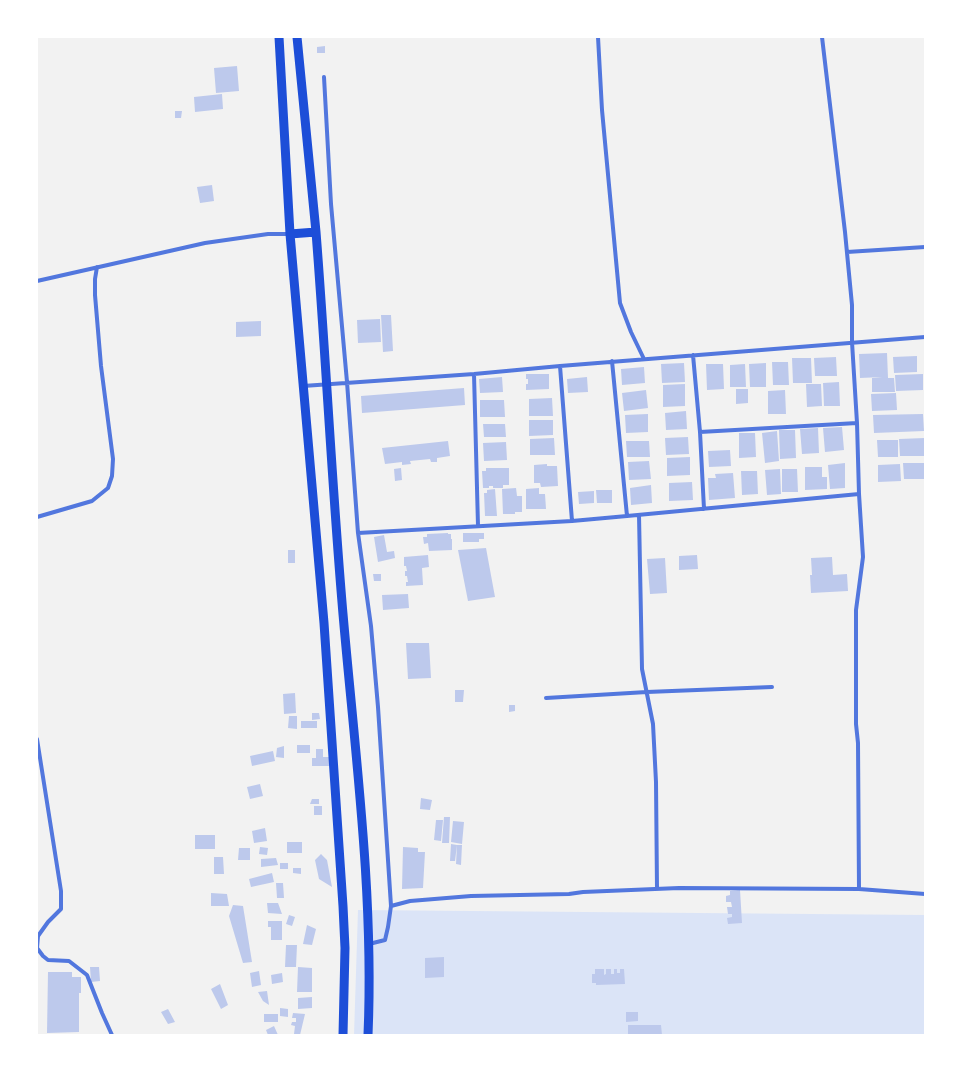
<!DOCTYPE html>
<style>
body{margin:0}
#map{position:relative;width:962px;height:1072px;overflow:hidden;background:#f2f2f2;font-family:Poppins,sans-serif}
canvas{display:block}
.frame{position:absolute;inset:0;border:38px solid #fff;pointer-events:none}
</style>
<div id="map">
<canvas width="962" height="1072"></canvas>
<div class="frame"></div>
</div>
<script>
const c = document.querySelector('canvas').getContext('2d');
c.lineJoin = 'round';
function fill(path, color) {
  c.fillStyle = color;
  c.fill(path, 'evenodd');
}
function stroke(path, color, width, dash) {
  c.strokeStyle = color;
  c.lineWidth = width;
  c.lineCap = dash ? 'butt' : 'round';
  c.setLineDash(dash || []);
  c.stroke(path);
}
fill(new Path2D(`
 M358,910l567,5v120h-571z`), '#dbe4f7');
fill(new Path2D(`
 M325,46v7h-8v-6z
 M237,66l2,25 -23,2 -2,-25z
 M222,94l1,15 -28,3 -1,-15z
 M175,111h7l-1,7h-6z
 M212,185l2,16 -14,2 -3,-16z
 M381,315h10l2,36 -10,1z
 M380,319l1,23 -23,1 -1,-23z
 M261,321v15l-25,1v-15z
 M887,353l1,25h6l1,14h-23v-14l10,-1 -22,1 -1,-24z
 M917,356v16l-23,1 -1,-16z
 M836,357l1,19h-22l-1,-18z
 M792,358h19l1,25h-19z
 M772,362h16l1,23h-16z
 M684,363l1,19 -23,1 -1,-19z
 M766,363v24h-16l-1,-23z
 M706,364h17l1,25 -17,1z
 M745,364l1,23h-16v-22z
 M644,367l1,16 -23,2 -1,-16z
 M526,374h23v15l-23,1v-6h2v-5h-2z
 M923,374v16l-27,1 -1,-16z
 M502,377l1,15 -23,1 -1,-14z
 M587,377l1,15 -20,1 -1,-14z
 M839,382l1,24h-16l-1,-23z
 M685,384v22l-22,1v-22z
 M806,384h15l1,22 -15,1z
 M464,388l1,17 -103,8 -1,-17z
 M736,389h12v14l-12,1z
 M646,390l2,18 -24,3 -2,-18z
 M785,390l1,24h-18v-23z
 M896,393l1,17 -25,1 -1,-17z
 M552,398l1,18h-24v-17z
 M480,400h24l1,17h-25z
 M686,411l1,18 -21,1 -1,-17z
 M648,414v18l-22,1 -1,-18z
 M923,414l1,17 -50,2 -1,-18z
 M529,420h24v15l-24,1z
 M483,424h22l1,13h-22z
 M842,427l2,23 -19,2 -2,-24z
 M818,428l1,25 -17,1 -2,-25z
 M779,430h16l1,28 -16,1z
 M777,431l2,30 -14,2 -3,-30z
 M739,433h16l1,24 -17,1z
 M688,437l1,17 -23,1 -1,-17z
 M554,438l1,17h-25v-16z
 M925,438v18h-25l-1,-17z
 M877,440h21v17h-20z
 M448,441l2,15 -13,2v4h-6l-1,-3 -20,2 1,3 -9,1v-3l-17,2 -3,-16z
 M626,441h23l1,16h-23z
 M506,442l1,18 -23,1 -1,-18z
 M730,450l1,16 -22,1 -1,-16z
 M690,457v18l-23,1v-18z
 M649,461l2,18 -22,1 -1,-18z
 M845,463v25l-15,1 -2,-24z
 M903,463h22v16h-21z
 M547,464v2h10l1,20 -17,1 -1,-4h-6v-18z
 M900,464l1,17 -23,1v-17z
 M805,467h17v10h5v12l-22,1z
 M401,468l1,12 -7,1 -1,-12z
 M486,468h23v17h-6v3h-10v-2h-4v2h-6l-1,-17h4z
 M780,469l1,25 -14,1 -2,-25z
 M782,469h15l1,23h-16z
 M741,471h16l1,23 -16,1z
 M733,473l2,25 -26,2 -1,-22h8l-1,-4z
 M692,482l1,18 -24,1v-18z
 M651,485l1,18 -21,2 -1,-17z
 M516,488l1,8h5v16h-7v2h-12l-1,-25z
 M539,488v6h6l1,15h-20v-20z
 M495,489l2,27h-12l-1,-23h3v-3z
 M596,490h16v13h-15z
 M594,491v12l-15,1 -1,-12z
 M448,533v1h3v5h1v11l-23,1 -1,-8 -4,1 -1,-7h4v-3z
 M463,533h21v6h-5v3h-16z
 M384,535l3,17 7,-1 1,7 -17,4 -4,-25z
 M486,548l9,49 -27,4 -10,-51z
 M288,550h7v13h-7z
 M428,555l1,12 -7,1 1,17 -17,1v-4h2l-1,-6h-2v-5h2l-1,-5h-2v-9z
 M697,555l1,14 -19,1v-14z
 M832,557l1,18 14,-1 1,17 -37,2 -1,-18h2l-1,-17z
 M665,558l2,35 -17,1 -3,-35z
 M373,574h8v7h-7z
 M408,594l1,14 -26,2 -1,-15z
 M406,643h23l2,35 -23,1z
 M455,690h9l-1,12h-8z
 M295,693l1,20 -12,1 -1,-20z
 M509,705h6v6l-6,1z
 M312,713h7l1,6 -8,1z
 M289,716h8v13l-9,-1z
 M301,721h16v7h-16z
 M297,745h13v8h-13z
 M284,746v12l-8,-1 1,-9z
 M316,749h7v8h6v9h-17v-8h4z
 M273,751l2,10 -23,5 -2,-10z
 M260,784l3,12 -13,3 -3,-12z
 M421,798l11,2 -2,10 -10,-1z
 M312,799h7v5h-9z
 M314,806h8v9h-8z
 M444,817h6l-1,26h-7z
 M436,820h7l-2,21 -7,-1z
 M453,821l11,1 -2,22 -11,-2z
 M265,828l2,13 -13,2 -2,-12z
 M195,835h20v14h-20z
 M287,842h15v11h-15z
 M451,844l6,1 -2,16h-5z
 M457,845h5l-1,20 -5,-1z
 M260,847l8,1 -1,7 -8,-1z
 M403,847l15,1v4h7l-2,36 -21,1z
 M239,848h11v12h-12z
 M321,854l6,6 5,27 -13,-8 -4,-19z
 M214,857h9l1,17h-10z
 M276,858l2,7 -17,2v-8z
 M280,863h8v6h-8z
 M293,868h8v6l-8,-1z
 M272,873l2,9 -23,5 -2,-8z
 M276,883h7l1,15h-7z
 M740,890l2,33 -14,1 -1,-6 5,-1v-3h-4l-1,-7h5l-1,-5h-5v-6l4,-1v-4z
 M211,893l16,1 2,12h-18z
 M267,903h11l4,11 -14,-1z
 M233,905l10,1 9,56 -9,1 -14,-47z
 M289,915l6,2 -3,9 -6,-2z
 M268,921h14v19h-11v-13h-3z
 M307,925l9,4 -4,16 -9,-1z
 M286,945h11l-1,22h-11z
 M444,957v20l-19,1v-20z
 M90,967h9l1,14 -9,1z
 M298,967l14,1v24h-15z
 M595,969h9v6l2,-1v-5h5v5h3v-5h3v4h3v-4h4l1,15 -29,1v-2h-4v-9h3z
 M259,971l2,14 -9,2 -2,-14z
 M48,972h24v5h9v16h-2v39l-32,1z
 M282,973l1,9 -11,2 -1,-9z
 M220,984l8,21 -7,4 -10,-20z
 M267,991l2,14 -6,-4 -5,-9z
 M312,997v11l-14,1v-11z
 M280,1008l8,1v8l-8,-1z
 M168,1009l7,13 -7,2 -7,-12z
 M626,1012h12v9l-12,1z
 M293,1013l12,1 -5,21 -6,-1 1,-8 -4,-1 1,-3h4v-4h-4z
 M264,1014h14v8h-14z
 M628,1025h33l1,10h-34z
 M274,1026l4,9h-10l-2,-5z`), '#bdc9ec');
stroke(new Path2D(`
 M598,37l4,73 18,193 11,29 13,27
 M822,37l23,195 7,73v37l5,81 2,71 4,63 -7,53v114l2,19 1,146
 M324,77l7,127 16,178 11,151 13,93 7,81 13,199
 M847,252l78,-5
 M37,281l168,-38 63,-9h22
 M693,355l7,77 4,77
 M612,361l15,155
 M560,366l12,155
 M474,374l4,152
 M303,386l171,-12 86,-8 365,-29
 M700,432l157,-9
 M639,515l3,154 11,55 3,58 1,107
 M37,517l55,-16 16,-13 4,-12 1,-17 -12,-93 -6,-71v-16l2,-12
 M358,533l214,-12 55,-5 232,-22
 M546,698l101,-6 125,-5
 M37,739l24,152v18l-13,13 -10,14 -1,12 6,8 5,4 21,1 18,14 15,38 10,22
 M369,944l16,-4 3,-13 3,-21 19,-5 61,-5 98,-2 14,-2 96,-4 180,1 66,5`), '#5277de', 4);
stroke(new Path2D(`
 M279,37l11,197 34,389 19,283 2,42 -2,87
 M297,37c6,65 13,130 19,195 10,127 16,255 27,382 12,139 31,281 25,421
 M290,234l26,-2`), '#1d4ed8', 9);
</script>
